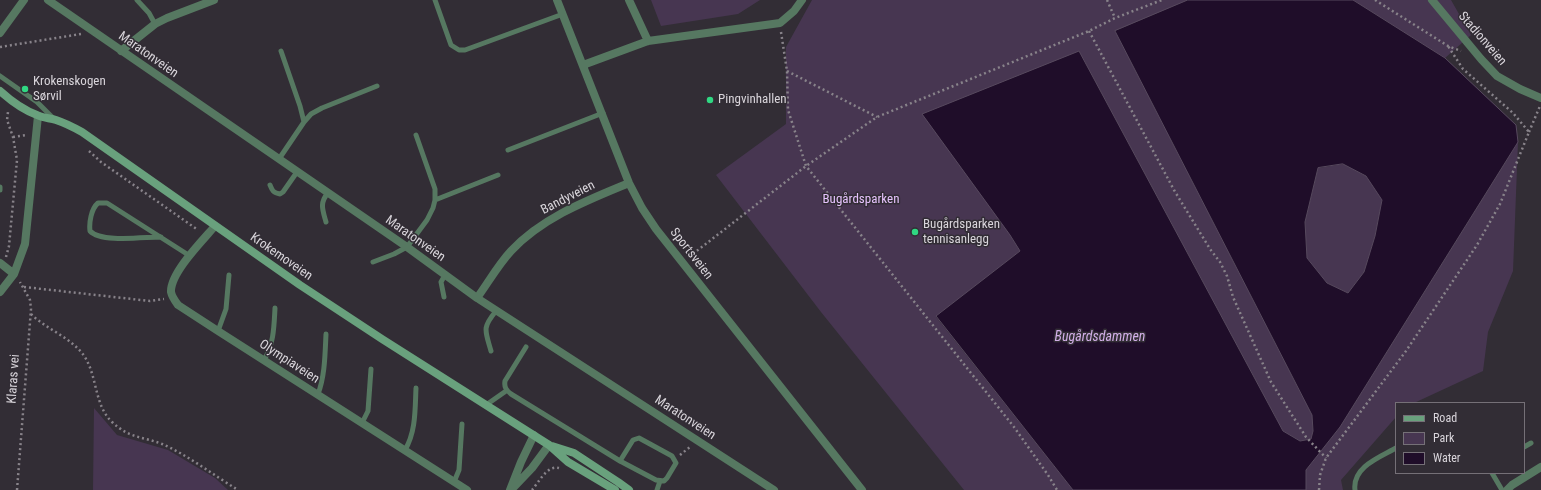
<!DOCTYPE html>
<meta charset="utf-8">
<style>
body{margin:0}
#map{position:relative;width:1541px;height:490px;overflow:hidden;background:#322d35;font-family:"Roboto Condensed",sans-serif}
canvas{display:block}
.legend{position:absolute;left:1395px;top:402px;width:130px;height:72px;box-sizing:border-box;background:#322d35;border:1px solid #757077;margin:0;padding:5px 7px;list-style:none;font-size:12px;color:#d9d5db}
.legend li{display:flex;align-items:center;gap:8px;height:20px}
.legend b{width:20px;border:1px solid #757077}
</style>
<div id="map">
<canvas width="1541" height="490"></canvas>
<ul class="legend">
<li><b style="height:5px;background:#69a17d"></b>Road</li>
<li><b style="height:11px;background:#473651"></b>Park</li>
<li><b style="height:11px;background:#1f0d29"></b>Water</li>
</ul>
</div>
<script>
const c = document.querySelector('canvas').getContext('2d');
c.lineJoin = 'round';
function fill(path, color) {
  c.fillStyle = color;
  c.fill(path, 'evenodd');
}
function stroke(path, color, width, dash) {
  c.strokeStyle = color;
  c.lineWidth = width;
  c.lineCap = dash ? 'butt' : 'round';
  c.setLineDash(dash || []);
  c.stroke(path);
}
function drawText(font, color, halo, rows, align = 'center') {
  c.font = font + ' "Roboto Condensed",sans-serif';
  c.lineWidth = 3;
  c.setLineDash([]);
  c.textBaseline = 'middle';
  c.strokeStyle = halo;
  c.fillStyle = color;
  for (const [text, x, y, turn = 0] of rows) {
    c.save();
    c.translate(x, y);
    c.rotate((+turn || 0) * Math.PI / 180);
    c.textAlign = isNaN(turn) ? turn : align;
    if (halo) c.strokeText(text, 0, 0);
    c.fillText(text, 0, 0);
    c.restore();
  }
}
fill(new Path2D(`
 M651,0h109l-22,14 -77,12z
 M812,0h376l-73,31 197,384 1,16 -2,8 -11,2 -17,-10 -204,-380 -69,184 10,16 -84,66 137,173h-109l-143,-178 -105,-137 70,-51v-77z
 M1353,0h98l20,35 -26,23z
 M1518,142l-5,129 -25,61 -5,39 -69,32h-18v14l-55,63 2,10h-37v-20l34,-43z
 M1343,164l23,12 16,24 -7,36 -11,36 -16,21 -21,-10 -20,-25 -2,-36 13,-54z
 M94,408l23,27 51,15 47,28 13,12h-135z`), '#473651');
const water = new Path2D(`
 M1188,0h165l92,58 71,67 2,17 -178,285 -34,43v20h-233l-137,-174 84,-65 -10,-16 -88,-121 157,-63 204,380 17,10 11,-2 2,-8 -1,-16 -197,-384zM1343,164l23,12 16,24 -7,36 -11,36 -16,21 -21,-10 -20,-25 -2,-36 13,-54z`);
fill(water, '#1f0d29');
stroke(water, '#57495e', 1);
stroke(new Path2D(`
 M1107,0l8,18
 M1375,0l73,46 13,5
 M1089,31l85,159 36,59 10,13 7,14 6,21 38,85 35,55 20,21
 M781,32l6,39 1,39 18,56 208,261 34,48 9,15
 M0,47l81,-13
 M787,71l90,46
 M1529,132l11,-26
 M13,137l14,-2
 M89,151l12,11 97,68
 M6,257l3,-11 8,-86 -4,-23 -6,-17 1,-8
 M689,257l117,-91 71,-49 212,-86 26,-13 47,-18
 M24,287l126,14 14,-2
 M31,314c15,15 37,22 51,39 16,20 11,51 30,69 18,17 30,14 50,22 24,10 53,32 76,46
 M680,455l10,-8
 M17,490l14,-181 -1,-9 -10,-18
 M532,490c7,-8 15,-25 27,-22
 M1319,490l1,-15 6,-17 80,-107 71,-106 23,-41 29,-72 -16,-19 -50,-44 -15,-23`), '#88838a', 2.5, [2, 3]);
stroke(new Path2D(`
 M137,0l12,13 6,11
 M435,0l16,45 8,5h6l98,-36
 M281,51l19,55 4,16
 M0,76l37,26 17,17
 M508,150l95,-37
 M279,159l25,-37 7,-8 11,-6 55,-22
 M270,185c2,5 3,8 10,9l3,-2 14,-20
 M0,190v-3
 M435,200l63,-25
 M326,222c-3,-11 -7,-19 2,-29
 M161,237c-17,0 -60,6 -71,-6 -1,-8 1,-22 8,-28h9l83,53
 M373,262l21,-8 13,-7 20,-27 6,-12 2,-8v-11l-19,-54
 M444,297l-3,-15 4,-7
 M218,331l8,-22 3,-34
 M526,347l-21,34c-1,6 1,9 6,13l109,67 36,19 8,1 3,-3 9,-15 -4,-7 -33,-18 -6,2 -13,21
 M491,351c-6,-21 -9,-23 5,-40
 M264,360c10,-16 10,-34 11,-52
 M318,394c7,-18 7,-40 8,-60
 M486,405l20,-14
 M362,423l6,-12 3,-42
 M1524,447l7,-4
 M405,450c11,-18 10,-41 11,-62
 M1492,473l10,17
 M454,482l5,-12 3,-46
 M657,490l3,-9
 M1355,490c-3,-23 25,-33 41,-42`), '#567861', 5);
stroke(new Path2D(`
 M48,0l359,247 70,51 297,192
 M557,0l72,183 13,25 14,21 206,261
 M629,0l19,41
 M1432,0l49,59 16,17 23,13 21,9
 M0,33l24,-33
 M121,51l34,-27 12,-6 47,-18
 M583,65l65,-24 132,-18 14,-12 8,-11
 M215,226c-12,14 -45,47 -44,66 1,5 4,9 7,13l40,26 249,159
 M0,263l14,11
 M0,292l14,-18 11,-30 13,-128
 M477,298c11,-15 21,-33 34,-47 32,-34 77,-51 118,-68
 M512,489l20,-21 17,-23
 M510,490l11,-28 13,-27
 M1507,490l5,-5 29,-18`), '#567861', 8);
stroke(new Path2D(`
 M0,91c11,10 23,19 37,24 6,3 13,3 19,5 9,3 17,7 26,12l218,153 82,54 167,106 19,17 47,28
 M552,446l22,7 44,29 11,8`), '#69a17d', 8);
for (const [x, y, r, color] of [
 [25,89,4,"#30d883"],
 [710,100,4,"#30d883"],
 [915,232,4,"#30d883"]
]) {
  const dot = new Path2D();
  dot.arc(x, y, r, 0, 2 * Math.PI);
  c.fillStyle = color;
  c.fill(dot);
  stroke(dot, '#322d35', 1.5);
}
drawText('13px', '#d9d5db', '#322d35', [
 ["Stadionveien",1482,39,49],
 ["Maratonveien",148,55,35],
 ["Bandyveien",568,198,-27],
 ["Maratonveien",415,239,35],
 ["Sportsveien",691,254,52],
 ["Krokemoveien",281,257,35],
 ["Olympiaveien",289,362,33],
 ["Klaras vei",14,379,-86],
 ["Maratonveien",685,418,33]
]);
drawText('13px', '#d9d5db', '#322d35', [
 ["Krokenskogen",33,82],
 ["Sørvil",33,97],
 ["Pingvinhallen",718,100],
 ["Bugårdsparken",923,225],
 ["tennisanlegg",923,240]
], 'left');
drawText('13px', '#e5c2fc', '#322d35', [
 ["Bugårdsparken",861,200]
]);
drawText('italic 14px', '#d2afe8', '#322d35', [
 ["Bugårdsdammen",1100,337]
]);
</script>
